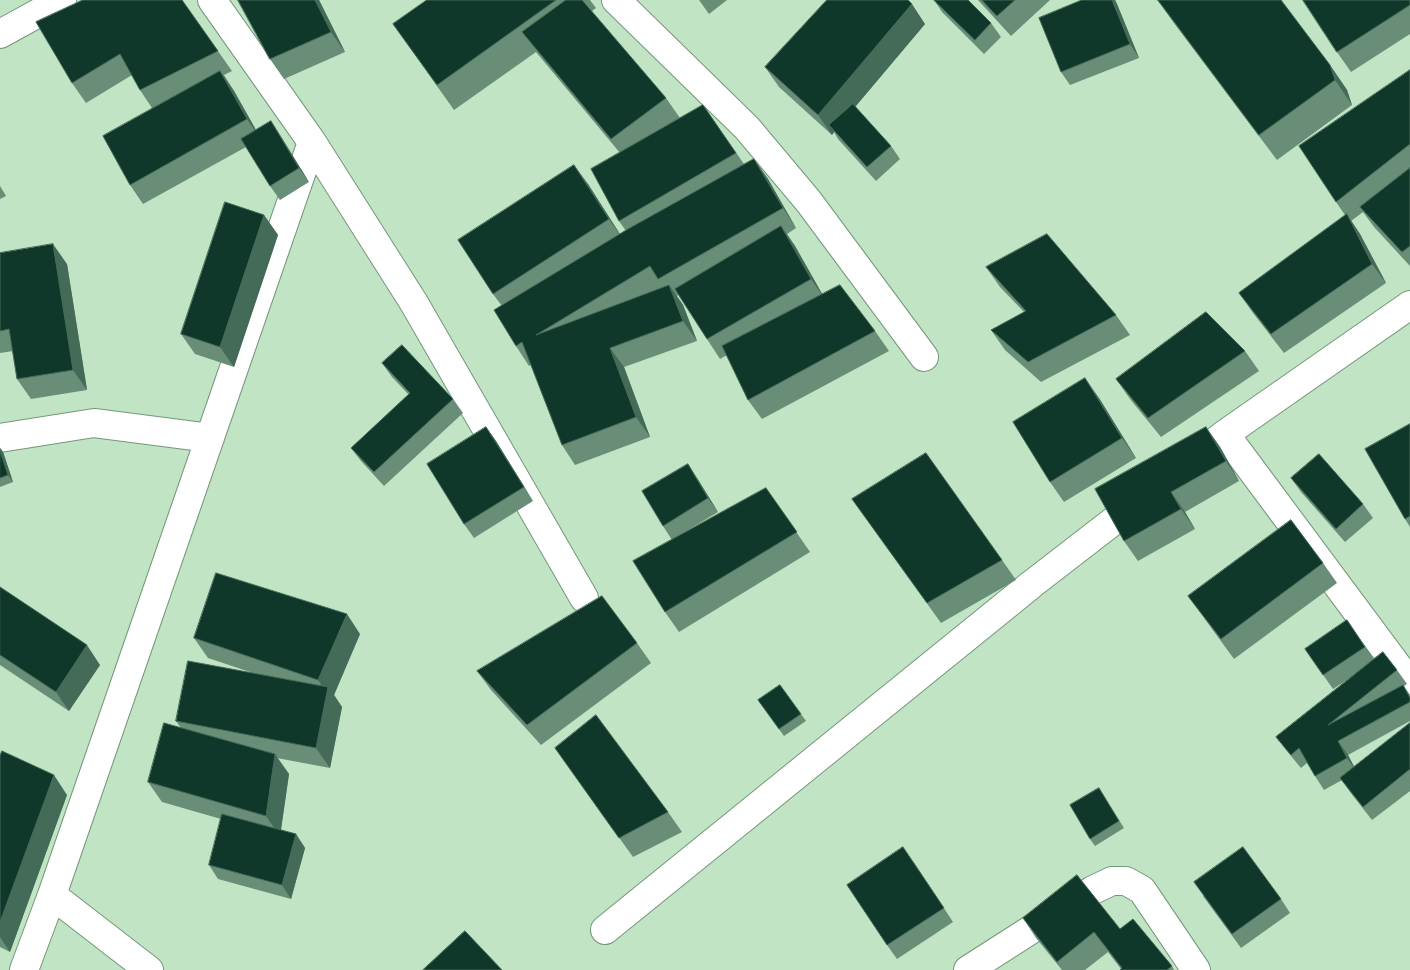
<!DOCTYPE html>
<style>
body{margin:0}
canvas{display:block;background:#c0e4c4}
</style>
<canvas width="1410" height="970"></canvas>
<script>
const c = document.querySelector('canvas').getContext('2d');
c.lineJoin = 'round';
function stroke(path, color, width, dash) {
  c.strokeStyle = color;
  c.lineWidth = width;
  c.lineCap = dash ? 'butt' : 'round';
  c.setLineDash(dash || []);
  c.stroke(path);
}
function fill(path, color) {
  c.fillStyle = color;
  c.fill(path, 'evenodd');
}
const minor = new Path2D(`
 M212,0l100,142 102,161 170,295
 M616,0l131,128 62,74 115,155
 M1225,434l185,249
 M0,438l94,-15 116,15
 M1186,465l39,-31 185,-129
 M52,895l97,75
 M605,930l427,-346 110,-85
 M24,970l28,-75 260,-753
 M968,970l125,-80 19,-9h14l16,9 54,80`);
const secondary = new Path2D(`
 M0,34l62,-34`);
stroke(minor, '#759779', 30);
stroke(secondary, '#759779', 30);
stroke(minor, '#fff', 28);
stroke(secondary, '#fff', 28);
fill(new Path2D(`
 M182,0l50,71 -8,4 10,16 22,39 15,-9 9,14 29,47 -29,18 -10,-14 -24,-39 -103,57 -13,-19 22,-77 -12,-18 -8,-15 -46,28 -14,-20z
 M319,0l26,52 -61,27 -14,-20z
 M427,0h163l6,8 -4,3 74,87 14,20 23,-13 41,59 10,-5 14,20 28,49 -9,6 8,12 27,48 53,37 14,20 -127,68 -14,-19 -21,-45 -7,4 -13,-20 -29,-44 -1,1 6,9 14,36 -73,26 26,70 -75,28 -13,-20 -31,-80 -2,1 -13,-20 -14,-40 -9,-12 95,-110 32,50 6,-3 -7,-10 1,-68 -84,-101 -82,58 -61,-86z
 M699,0h28l-18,14z
 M934,0l57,23 10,14 -17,17 -42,-42z
 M978,0h72l-39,36z
 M1082,0h33l2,4 22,54 -69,27 -9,-13z
 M1158,0l172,65 17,25 5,15 -75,55 -103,-137z
 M1410,0v34l-59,38 -14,-20z
 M925,24l-70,83 36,39 9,13 -24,22 -38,-42 -4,-7 -2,3 -53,-48 -14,-20z
 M1410,70v196l-36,-39 -11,-15 -12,9 9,13 26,49 -102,70 -31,-40 -14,-20 106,-78 -9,-13z
 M0,186l6,10 -6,3z
 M264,215l14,20 -44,132 -39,-13 -14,-20z
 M0,253l67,11 20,126 -56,9 -14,-20 -4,-28 -13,2z
 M986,267l130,48 14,20 -89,47 -36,-32 -14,-20 33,-18 -24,-25z
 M1245,351l14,20 -98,66 -31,-38 -14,-20z
 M382,363l71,36 10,14 -79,73 -23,-25 -10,-13 58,-53 -17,-18z
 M1099,398l37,60 -72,44 -14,-20z
 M1410,424v103l-5,-8z
 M486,427l10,14 37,60 -59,37 -10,-14z
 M1206,427l14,20 19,34 -54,31 10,17 -57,32 -14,-20z
 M0,448l3,4 10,30 -13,5z
 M697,478l21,34 -40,24 88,-48 44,64 -131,80 -14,-20 7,-72 -9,-14z
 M1291,478l72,26 10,14 -28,24 -44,-50z
 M852,499l150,61 14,20 -75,43z
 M1323,563l14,20 -103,76 -46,-63z
 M0,587l100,78 -31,46 -69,-46z
 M1347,620l27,39 23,11 10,14 -3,2 6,9v26l-62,34 6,12 56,-44v68l-38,29 -22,-28 -8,-12 -18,10 -9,-14 -8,-13 -6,5 -15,-18 -10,-13 80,-63 -23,15 -28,-40z
 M360,634l-26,61 8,12 -12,61 -53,-10 12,16 -8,56 15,4 9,14 -14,51 -73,-20 -9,-14 12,-46 -59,-17 -14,-20 33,-54 -5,-7 74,-49 -42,-14 -14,-20z
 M637,643l14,20 -110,82 -50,-55 -14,-19z
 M780,685l26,36 -22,15 -26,-36z
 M555,748l113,64 14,20 -49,25z
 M0,756l67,39 -57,157 -10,-5z
 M1099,788l25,40 -29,18 -5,-7z
 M913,861l40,61 -56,37 -10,-14z
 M1203,896l78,3 9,14 -49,35z
 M1023,918l97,11 52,37 2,4h-54l1,-1 -13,-17 -23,18h-23l-26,-32z`), '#688e77');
fill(new Path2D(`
 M315,0h4l26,52 -14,-20z
 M1112,0h3l2,4 22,54 -9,-14z
 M912,4l13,20 -91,108 -5,-7 5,7 -2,3 -14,-20z
 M1330,65l17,25 5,15 -17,-25z
 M220,71l14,20 27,48 -14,-20z
 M271,121l9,14 29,47 -10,-14z
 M754,159l14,20 28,49 -13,-20z
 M574,165l14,19 35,55 -14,-20z
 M1347,214l13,20 26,49 -14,-19z
 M264,215l14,20 -44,132 -14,-20z
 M781,226l14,20 30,53 -14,-20z
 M53,244l14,20 20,126 -14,-20z
 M669,285l14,20 14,36 -14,-20z
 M610,348l14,19 26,70 -14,-20z
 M1085,378l14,20 37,60 -14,-20z
 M486,427l10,14 37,60 -9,-14z
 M1206,427l14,20 19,34 -13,-20z
 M0,448l3,4 10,30 -5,-7 -8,-24z
 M688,464l9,14 21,34 -10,-14z
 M1171,492l14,20 10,17 -14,-20z
 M347,614l13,20 -26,61 8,12 -12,61 -14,-20 11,-55 -9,-13z
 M87,645l13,20 -31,46 -13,-19z
 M1338,741l10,14 9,17 -10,-14z
 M275,754l14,20 -9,62 -14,-20z
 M54,775l13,20 -57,157 -10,-15v-15z
 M296,834l9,14 -14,51 -9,-14z`), '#446b58');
const building = new Path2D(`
 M83,0h99l36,51 -78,39 -20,-36 -48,29 -36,-61z
 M238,0h77l16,32 -61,27z
 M427,0h129l-119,85 -44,-61z
 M566,0h16l84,98 -55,41 -89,-107z
 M827,0h81l4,4 -94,111 -53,-48z
 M934,0h34l23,23 -16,17z
 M982,0h33l-18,16z
 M1082,0h30l18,44 -69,28 -22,-54z
 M1158,0h123l49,65 5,15 -76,55z
 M1303,0h107v5l-73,47z
 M1410,70v74l-74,58 -37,-56z
 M220,71l27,48 -117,66 -27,-49z
 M853,104l38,42 -24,21 -38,-42z
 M703,105l33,48 -117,68 -28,-52z
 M271,121l28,47 -29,18 -29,-47z
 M754,159l29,49 -125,71 -8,-13 -114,69 133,-50 14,36 -73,27 26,69 -74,28 -40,-103 -6,4 -22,-36 134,-81z
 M574,165l35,54 -116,75 -35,-54z
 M1410,168v78l-8,6 -42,-45z
 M225,202l39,13 -44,132 -39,-13z
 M1347,214l25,50 -101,70 -32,-41z
 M781,226l30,53 -104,60 -32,-50z
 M1047,234l69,81 -88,47 -37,-32 35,-19 -40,-44z
 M53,244l20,126 -56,9 -8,-50 -9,2v-78z
 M840,285l35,46 -127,69 -26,-54z
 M1206,312l39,39 -97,67 -32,-39z
 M402,345l51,54 -79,73 -23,-24 59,-55 -28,-30z
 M1085,378l37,60 -72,44 -37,-60z
 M1410,424v92l-5,3 -40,-70z
 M486,427l38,60 -60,37 -37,-60z
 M1206,427l20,34 -55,31 10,17 -57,32 -29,-52z
 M0,451l8,24 -8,3z
 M926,453l76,107 -75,43 -75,-104z
 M1319,454l44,50 -27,25 -45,-51z
 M688,464l20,34 -45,28 -21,-35z
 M766,488l31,44 -132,80 -32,-51z
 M1291,520l32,43 -102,76 -33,-43z
 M216,573l131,41 -29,66 -124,-42z
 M0,587l87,58 -31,47 -56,-37z
 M602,596l35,47 -110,82 -50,-54z
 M1347,620l18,27 -42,28 -18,-26z
 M1383,652l14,18 -69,55 75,-40 7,13v4l-72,39 9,17 -32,18 -16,-28 -8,7 -15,-18z
 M188,661l140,26 -12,61 -140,-27z
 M780,685l21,29 -22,15 -21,-29z
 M596,715l72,97 -49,26 -64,-90z
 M164,723l111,31 -9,62 -118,-34z
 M1410,723v46l-47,38 -23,-29z
 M2,751l52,24 -54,147v-166z
 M1099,788l20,33 -29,18 -20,-34z
 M222,814l74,20 -14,51 -73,-20z
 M903,847l41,61 -57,37 -40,-60z
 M1243,847l38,52 -49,35 -38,-52z
 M1077,875l43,54 13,-10 39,47 -5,4h-47l2,-2 -28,-36 -37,30 -34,-44z
 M465,931l37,39h-79z`);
fill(building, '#0f372a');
stroke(building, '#446b58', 1);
</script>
